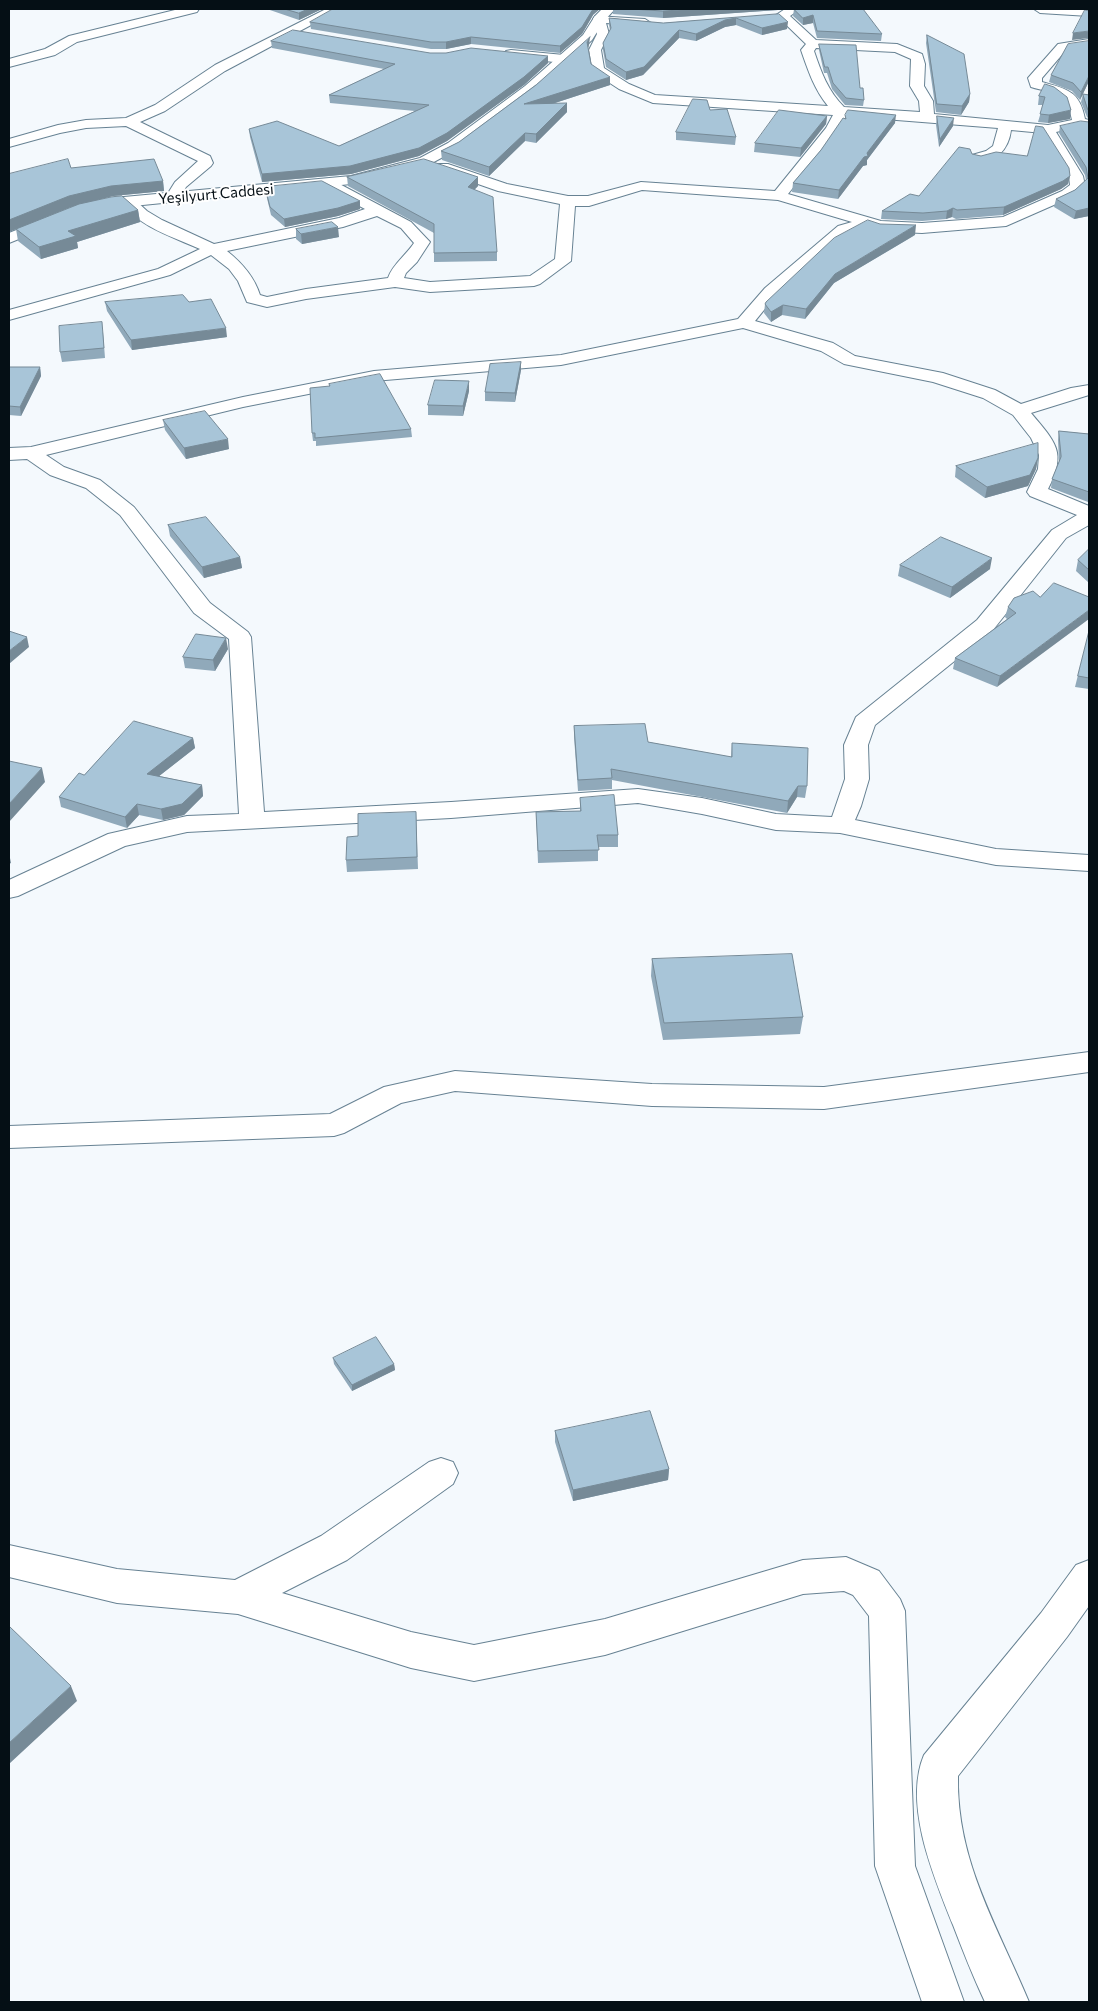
<!DOCTYPE html>
<meta charset="utf-8">
<style>
body{margin:0}
#map{position:relative;width:1098px;height:2011px;overflow:hidden;background:#f4f9fd;font-family:Commissioner,sans-serif}
canvas{display:block}
.frame{position:absolute;inset:0;border:10px solid #050f15;pointer-events:none}
</style>
<div id="map">
<canvas width="1098" height="2011"></canvas>
<div class="frame"></div>
</div>
<script>
const c = document.querySelector('canvas').getContext('2d');
c.lineJoin = 'round';
function stroke(path, color, width, dash) {
  c.strokeStyle = color;
  c.lineWidth = width;
  c.lineCap = dash ? 'butt' : 'round';
  c.setLineDash(dash || []);
  c.stroke(path);
}
function fill(path, color) {
  c.fillStyle = color;
  c.fill(path, 'evenodd');
}
function drawText(font, color, halo, rows, align = 'center') {
  c.font = font + ' Commissioner,sans-serif';
  c.lineWidth = 4;
  c.setLineDash([]);
  c.textBaseline = 'middle';
  c.strokeStyle = halo;
  c.fillStyle = color;
  for (const [text, x, y, turn = 0] of rows) {
    c.save();
    c.translate(x, y);
    c.rotate((+turn || 0) * Math.PI / 180);
    c.textAlign = isNaN(turn) ? turn : align;
    if (halo) c.strokeText(text, 0, 0);
    c.fillText(text, 0, 0);
    c.restore();
  }
}
const minor = new Path2D(`
 M179,9h20l-2,3 -120,30 -22,13 -46,12v-8l36,-10 24,-13z
 M326,9h15l-116,62 -60,40 -25,11 70,34 3,7 -2,3 -25,21 -8,14h-10l-3,-3 10,-16 23,-21 -72,-35 -40,2 -26,5 -51,14v-8l49,-14 28,-5 40,-2 29,-13 60,-40z
 M785,9h15l-10,7 26,24 81,4 25,10 3,10 -1,22 9,15 1,13 114,11 24,-5c-5,-27 -17,-26 -41,-33l-3,-9 30,-34 31,-5v8l-23,3 -24,28v4c25,7 38,9 43,37l4,1v8l-10,-1 -23,5 27,44 2,10 -13,11 -66,29 -84,7 -43,-2 -12,-4 -19,5 -71,62 -22,27 78,22 22,13 88,17 52,17 26,14 50,-16 18,-3v10l-58,18c25,30 36,39 17,76l41,17v19l-23,13 -73,92 -118,95 -7,20 1,34 -8,27 -6,14 141,29 93,6v16l-93,-6 -156,-32 -64,-3 -74,-16 -64,-11 -187,15 -264,14 -62,14 -107,50 -9,2v-18l99,-46 79,-18 52,-2 -10,-175 -35,-26 -74,-98 -34,-27 -36,-13 -23,-16 -18,1v-12l22,-1 212,-50 131,-26 187,-16 177,-36 27,-31 73,-62 14,-4 -74,-22 -136,-10 -53,16h-14l-4,55 -31,23 -6,2 -104,6 -35,-5 -89,12 -39,8 -20,-5 -9,-21 -9,-12 -18,-14 -41,20 -161,45v-10l149,-41 42,-20c-27,-12 -61,-22 -79,-47l3,-3h10l13,12 15,9 52,24 125,-26 26,-9 -43,-23 -2,-3 2,-3h10l79,42 19,20 -13,20 -11,11 -2,5 26,4 100,-6 25,-17 5,-55 -62,-13 -60,-21 -2,-3 2,-3h10l59,20 61,12h20l53,-14 134,9 51,-63 7,-13 -180,-12 -34,-14 -26,-17 -4,-22 8,-16 -4,-15 2,-3 50,3 6,4 -2,3 -43,-3 3,11 -8,16 3,18 25,16 26,11 173,11c-14,-17 -20,-36 -27,-56l5,-6 -30,-29zM816,48l79,4 16,7 -1,27 9,15 1,11 -76,-5c-16,-16 -23,-35 -30,-56zM846,116l152,12 -5,18 -7,5 -14,4 -2,3 2,3c22,6 37,-12 39,-31l32,3 26,43 1,9 -8,6 -59,26 -81,6 -41,-2 -93,-27 49,-62zM377,216l24,12 13,15c-8,12 -22,22 -26,35l-82,11 -39,8 -7,-2c-6,-19 -18,-32 -33,-44l116,-24zM743,328l78,23 23,13 89,18 50,16 30,17 18,23 8,17 -1,14 -11,23 3,4 47,19 -25,15 -75,90 -121,97 -12,28 1,34 -13,38 -56,-3 -74,-16 -64,-9 -187,13 -187,10 -13,-175 -3,-5 -38,-29 -76,-96 -34,-27 -36,-13 -18,-12 197,-48 131,-26 187,-16z
 M1034,9h55v7l-49,-3z
 M511,50l53,5 6,4 -6,4 -58,-6 -1,-3 1,-3z
 M1089,1052v20l-265,37 -172,-3 -197,-15 -54,12 -57,30 -10,3 -325,12v-22l321,-12 54,-27 71,-16 197,13 172,3z
 M441,1458l12,4 5,11 -5,11 -106,76 -65,33 129,39 63,13 131,-26 198,-59 43,-3 33,14 21,28 5,12 10,255 49,136h-42l-47,-136 -6,-250 -16,-21 -9,-4 -41,3 -198,61 -131,26 -63,-13 -173,-54 -121,-11 -108,-26v-32l108,24 118,11 86,-44 108,-74z
 M1089,1560v46l-22,31 -109,139c-2,85 40,151 71,226h-44c-12,-25 -22,-51 -32,-77 -19,-48 -50,-120 -29,-170l117,-142 35,-48z`);
const major = new Path2D(`
 M602,9h13l-11,12 -12,19 -57,52 -77,57 -28,15 -79,20 -238,24 -21,5 -5,-2 -3,-3 3,-3 26,-7 238,-22 69,-18 28,-15 77,-57 58,-51 12,-19z
 M51,216l5,2 3,3 -3,3 -47,19v-10z`);
stroke(minor, '#678293', 2);
stroke(major, '#678293', 2);
fill(minor, '#fff');
fill(major, '#fff');
fill(new Path2D(`
 M267,9h55l-23,11z
 M613,9h169l-4,1 -115,8 -50,-4z
 M794,9l88,25 -1,7 -64,-3 -4,-15 -10,2 -10,-9z
 M779,14l8,15 -25,6 -26,-10 -11,2 -29,14 -17,-3 -36,37 -17,5 -20,-13 -3,-17v-7l7,-13 -1,-5v-7l54,5z
 M593,15l-11,19 -22,19 -89,-9 -25,5h-15l-120,-20 -1,-7z
 M927,35l43,59 -1,8 -8,13 -25,-3 -10,-69z
 M271,41l159,12 118,10 -24,22 -77,56 -28,15 -68,18 -89,8 -12,-45 -1,-8 90,17 76,-35 -85,-8 -1,-8 55,-26 -112,-21z
 M819,44l41,44 4,12 -1,6 -18,-1 -13,-16 -5,-16h-3l-5,-23z
 M589,45l-1,3 3,16 19,21 -58,19 15,8 -31,31 -11,-2 -36,35 -47,-16 -1,-9 18,-9z
 M1051,75l38,6 -9,19 -8,-9 -23,-9z
 M1045,84l25,35 -22,4 -10,-1 5,-17h-5l1,-9z
 M1083,94l6,1v24l-2,-2 -6,-15z
 M710,110l26,27 -1,8 -59,-5v-8z
 M845,115l50,8 -28,37v5l-4,1 -25,33 -46,-7 1,-9 28,-33 24,-32z
 M827,116l-1,8 -26,33 -46,-5 1,-9z
 M937,116l16,10 -14,21 -3,-22z
 M1089,122v94l-15,3 -20,-12 2,-8 19,-9 11,-10 -1,-5 -26,-42 1,-7z
 M972,154l98,22 -2,8 -7,5 -58,26 -47,4 -4,-2 -6,2 -24,2 -41,-2 1,-8 37,-15z
 M71,168l92,13 1,10 -51,5 -22,6 47,8 2,12 -63,20 1,6 -37,11 -23,-18 -2,-12 -7,3v-58zM75,206l-36,14 32,-13z
 M347,177h131v9l-3,3 22,63v9l-63,1v-29l-86,-47z
 M265,187l95,22 -22,7 -53,11 -14,-12 -5,-21z
 M296,229l43,8 -37,7 -6,-5z
 M915,235l-81,48 -29,36 -23,-4 -11,7 -7,-9 1,-9z
 M105,302l122,35 -95,13 -25,-39z
 M103,332l2,26 -43,4 -2,-10z
 M521,362v8l-6,32 -30,-1v-9z
 M9,367h31l1,9 -20,40 -12,-1z
 M329,384l82,45 1,8 -96,9v-5h-3l-1,-8 17,-46z
 M469,391l-6,25 -35,-1v-10z
 M163,420l66,29 -43,10 -21,-29z
 M1059,431l30,3v66l-1,2 -37,-14 1,-9 7,-17 -1,-22z
 M1038,458l-2,11 -8,17 -43,12 -30,-21 1,-11z
 M168,525l72,32 2,11 -38,10 -34,-42z
 M1089,549v34l-13,-12 2,-11z
 M900,565l90,4 -40,29 -52,-22z
 M1040,597l-43,90 -44,-18 2,-11 52,-39 -2,-2 3,-10z
 M1089,631v58l-14,-2z
 M228,649l-13,22 -30,-3 -2,-11z
 M574,726l74,16 83,15 1,-14 75,43 -2,12 -8,-1 -10,16 -175,-33v9l-34,2 -4,-54z
 M193,738l2,10 -36,28 43,9 1,11 -19,19 -21,5 -24,-5 -12,13 -66,-21 -2,-10 25,-22z
 M580,798l38,37v12h-20v14l-60,2 -2,-51 44,-1z
 M416,812l2,57 -71,3 -1,-12 12,-24z
 M652,959l151,58 -3,17 -137,6 -12,-64z
 M333,1358l61,6 1,6 -43,21 -18,-27z
 M555,1431l114,38 -1,11 -95,21 -18,-59z`), '#90a9ba');
fill(new Path2D(`
 M308,9h14l-23,11v-7z
 M593,9h7l-7,6 -11,19 -22,19v-7z
 M699,9h83l-4,1 -115,8v-7z
 M813,15v8l-10,2v-7z
 M736,18v7l-11,2 -29,14v-7l29,-14z
 M788,22l-1,7 -25,6v-7z
 M679,30v8l-36,37 -17,5v-8z
 M1089,31v7l-17,2 1,-7z
 M471,37v7l-25,5v-7z
 M590,37l-1,8 -2,5v-8z
 M548,56v7l-24,22 -77,56 -28,15 -68,18 -89,8v-8l88,-8z
 M1089,76v5l-9,19 1,-8z
 M610,77v8l-86,28v-9z
 M970,94l-1,8 -8,13 1,-9z
 M567,103v9l-31,31v-9z
 M1071,110l-1,9 -22,4 1,-8z
 M896,115l-1,8 -28,37v5l-4,1 -25,33 1,-9z
 M827,116l-1,8 -26,33 1,-9z
 M954,118l-1,8 -14,21 1,-8z
 M525,133v8l-36,35v-9z
 M1070,176l-2,8 -7,5 -58,26 1,-8z
 M478,177v9l-10,10v-9z
 M163,181l1,10 -51,5 -42,11 -62,25v-12l60,-24 42,-10z
 M360,201v8l-22,7 -53,11 -1,-8z
 M953,208l-1,9 -6,2 1,-8z
 M1089,208v8l-15,3 2,-8z
 M138,210l2,12 -63,20 1,6 -37,11 -2,-12 29,-16z
 M916,225l-1,10 -81,48 -29,36 1,-10 29,-35z
 M338,227l1,10 -37,7 -1,-10z
 M783,305l-1,10 -11,7v-10z
 M226,328l1,9 -95,13 -1,-10z
 M521,362v8l-6,32v-9z
 M40,367l1,9 -20,40 -1,-9z
 M469,381v10l-6,25v-10z
 M228,439l1,10 -43,10 -2,-11z
 M1038,458l-2,11 -8,17 -43,12 2,-11z
 M240,557l2,11 -38,10 -2,-11z
 M992,558l-2,11 -40,29 2,-11z
 M1089,610v9l-92,68 3,-11z
 M27,637l2,10 -20,17v-13z
 M226,638l2,11 -13,22 -2,-11z
 M193,738l2,10 -46,36 -2,-10z
 M42,768l3,14 -36,40v-18z
 M202,785l1,11 -19,19 -21,5 -2,-11z
 M798,786l-1,11 -10,16 1,-12z
 M137,804l2,11 -12,13 -2,-11z
 M9,853l2,10 -2,1z
 M394,1364l1,6 -43,21v-6z
 M669,1469l-1,11 -95,21v-11z
 M71,1686l6,15 -68,63v-21z`), '#768a97');
const building = new Path2D(`
 M285,9h23l-9,4z
 M333,9h260l-11,18 -22,19 -89,-9 -25,5h-15l-121,-20z
 M632,9h67l-36,2z
 M794,9h69l19,25 -65,-3 -4,-16 -10,3z
 M1085,10l4,1v20l-16,2z
 M779,14l9,8 -26,6 -26,-10 -11,2 -29,14 -17,-4 -35,37 -18,5 -20,-13 -3,-16 8,-15 -2,-10 54,5z
 M293,30l137,23h16l25,-5 77,8 -24,21 -77,56 -28,15 -69,18 -88,8 -13,-45 28,-8 62,25 90,-41 -100,-10 66,-31 -124,-23z
 M927,35l37,19 6,40 -8,12 -25,-2z
 M590,37l-3,5 4,22 19,13 -86,27 43,-1 -31,31 -11,-1 -36,34 -48,-16 18,-9 77,-57z
 M1089,41v35l-8,16 -8,-9 -22,-8 17,-31z
 M819,44l37,1 4,43h3l1,12 -18,-2 -13,-15 -5,-16h-3z
 M1045,84l9,3 13,10 4,13 -22,5 -9,-1 5,-17 -6,-1z
 M1083,94l6,1v16l-1,-1z
 M693,99l14,1 3,10 17,-1 9,28 -60,-5z
 M779,110l48,6 -26,32 -46,-5z
 M848,110l48,5 -29,38 1,3 -4,1 -25,33 -46,-7 28,-33 22,-32 3,1 -1,-4z
 M937,116l17,2 -14,21z
 M1081,121l8,1v86l-13,3 -20,-12 19,-9 13,-12 -2,-11 -26,-41z
 M1036,126l7,1 26,41 1,8 -7,5 -59,26 -47,3 -4,-2 -6,3 -24,2 -41,-2 28,-17 9,2 40,-49 11,2 2,5 9,2 15,-4 31,4z
 M68,159l3,9 83,-9 9,22 -52,5 -42,10 -60,24v-46z
 M424,159l54,18 -10,10 25,10 4,55 -63,1v-29l-87,-47z
 M322,181l38,20 -22,7 -54,11 -14,-12 -5,-20z
 M122,196l16,14 -70,21 8,5 -37,11 -23,-18 63,-25 32,-7z
 M868,220l12,4 36,1 -81,49 -29,35 -23,-4 -12,7 -6,-8 1,-2 68,-64z
 M332,222l6,5 -37,7 -5,-5z
 M183,295l6,7 22,-3 15,29 -95,12 -26,-38z
 M102,322l2,26 -44,4 -1,-26z
 M521,362l-6,31 -30,-1 5,-28z
 M9,367h31l-20,40 -11,-1z
 M380,374l31,55 -96,9v-5h-3l-2,-45 20,-2 -1,-2z
 M435,380l34,1 -6,25 -35,-1z
 M205,411l23,28 -44,9 -21,-28z
 M1059,431l30,3v58l-37,-13 9,-22z
 M1038,443v15l-8,17 -43,12 -31,-21z
 M206,517l34,40 -38,10 -34,-42z
 M941,537l51,21 -40,29 -52,-22z
 M1089,549v21l-11,-10z
 M1054,583l35,14v13l-89,66 -45,-18 61,-45 -8,-6 6,-9 19,-7 7,6z
 M9,631l18,6 -18,14z
 M1089,631v47l-11,-2z
 M196,634l30,4 -13,22 -30,-3z
 M134,721l59,17 -46,36 55,11 -20,19 -21,5 -24,-5 -12,13 -66,-20 20,-24 5,2z
 M645,724l3,18 84,15v-14l76,5 -1,38h-9l-10,15 -177,-32 1,9 -34,2 -4,-54z
 M9,761l33,7 -33,36z
 M614,795l4,40h-21l2,15 -61,1 -2,-39 45,-1 -1,-13z
 M416,812l1,45 -71,3 1,-23 11,-1v-22z
 M792,954l11,63 -139,6 -12,-64z
 M376,1337l18,27 -42,21 -19,-27z
 M650,1411l19,58 -96,21 -18,-59z
 M9,1626l62,60 -62,57z`);
fill(building, '#a8c5d8');
stroke(building, '#768a97', 1);
drawText('15px', '#050f15', '#fff', [
 ["Yeşilyurt Caddesi",216,194,-5]
]);
</script>
